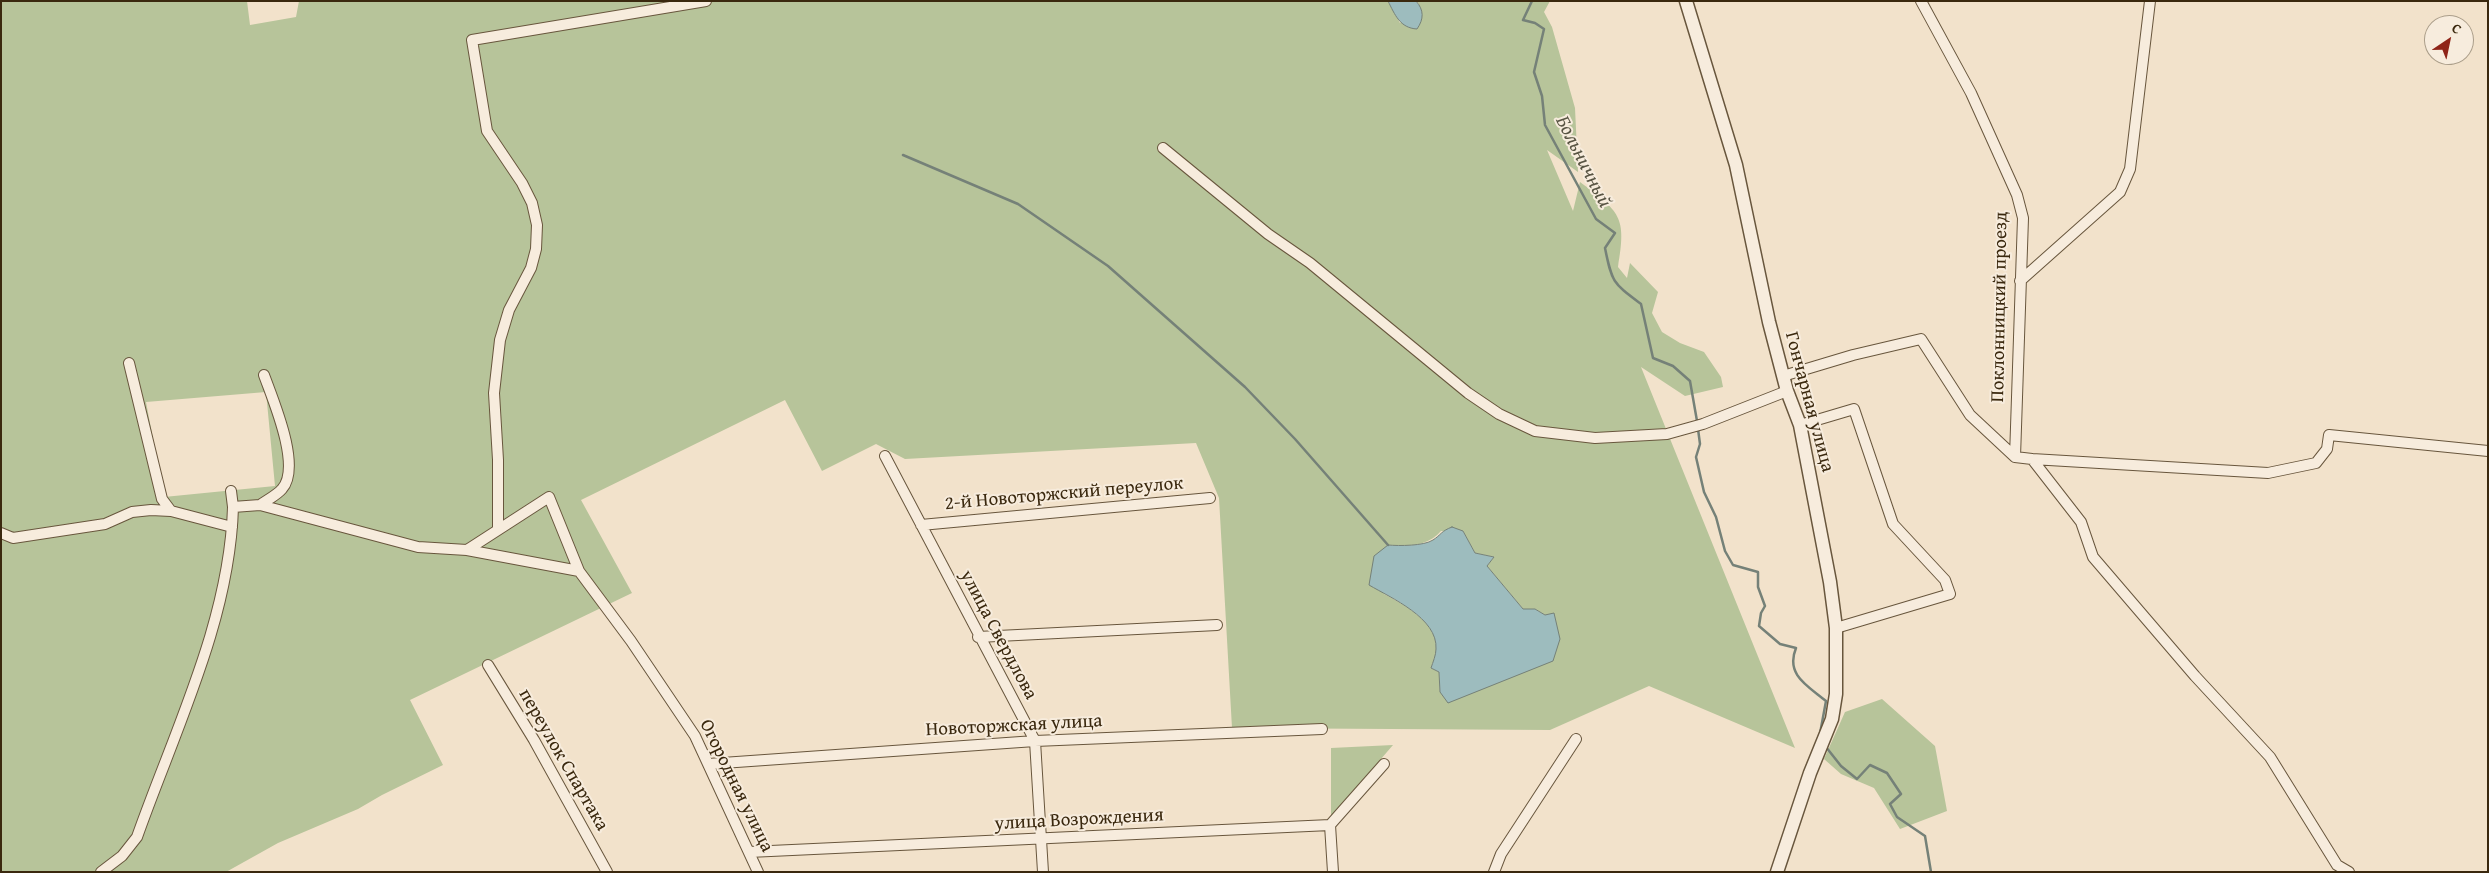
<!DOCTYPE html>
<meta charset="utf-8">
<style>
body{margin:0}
#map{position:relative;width:2489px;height:873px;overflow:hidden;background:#f2e2cb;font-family:"Gentium Book Plus",serif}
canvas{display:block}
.frame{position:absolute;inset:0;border:2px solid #3a280e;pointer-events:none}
.north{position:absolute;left:2424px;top:15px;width:50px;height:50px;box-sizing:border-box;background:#f7ecdd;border:1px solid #ab9e8a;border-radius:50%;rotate:34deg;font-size:14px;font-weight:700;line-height:20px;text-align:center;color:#3a280e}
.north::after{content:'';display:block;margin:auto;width:18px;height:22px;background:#8f2418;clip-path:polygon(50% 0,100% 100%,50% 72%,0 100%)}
</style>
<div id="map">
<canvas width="2489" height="873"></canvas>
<div class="frame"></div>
<div class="north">С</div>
</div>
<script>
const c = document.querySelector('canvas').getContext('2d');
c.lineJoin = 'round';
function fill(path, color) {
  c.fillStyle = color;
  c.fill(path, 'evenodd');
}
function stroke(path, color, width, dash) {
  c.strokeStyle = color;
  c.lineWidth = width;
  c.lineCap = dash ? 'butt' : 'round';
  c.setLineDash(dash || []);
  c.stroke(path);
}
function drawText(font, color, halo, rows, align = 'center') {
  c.font = font + ' "Gentium Book Plus",serif';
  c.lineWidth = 4;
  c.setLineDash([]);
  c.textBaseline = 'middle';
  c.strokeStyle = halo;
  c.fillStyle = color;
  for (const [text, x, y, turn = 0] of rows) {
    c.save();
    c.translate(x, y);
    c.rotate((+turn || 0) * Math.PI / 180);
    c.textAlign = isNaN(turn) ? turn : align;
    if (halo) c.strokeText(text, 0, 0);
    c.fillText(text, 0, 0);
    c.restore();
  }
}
fill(new Path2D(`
 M1,1h246l3,24 46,-8 3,-16h1089l12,22 19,-19 -3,-3h134l-6,11 8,15 23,81 3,64 -31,-22 26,61 7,-29c40,30 47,34 38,85l9,11 3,-15 28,29 -6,21 10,19 18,11 24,9 17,25 2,10 -38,9 -44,-29 154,381 -146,-62 -99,44 -318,-2 -13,-230 -23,-55 -291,16 -29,-15 -54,27 -37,-71 -204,100 51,93 -222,107 33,65 -61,30 -24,14 -80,34 -52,29h-225zM266,392l9,94 -111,11 -18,-95zM1441,531h22l12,22 19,4 -7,9 36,43h12l10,6 -105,77 -1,-20 -8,-4c2,-6 6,-14 6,-19 -1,-28 -33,-44 -53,-55l4,-49c20,2 40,1 53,-14z
 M1882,699l53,47 12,65 -47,18 -26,-41 -33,-14 -17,-15 21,-47z
 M1393,745l-62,72v-69z`), '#b7c49a');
const water = new Path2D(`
 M1388,1h28c8,9 8,18 1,28 -17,-1 -22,-14 -29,-28z
 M1452,527l11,4 12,22 19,4 -7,9 36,43h12l10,6 9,-2 6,26 -7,22 -105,42 -8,-11 -1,-20 -8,-4c2,-6 5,-13 5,-19 2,-31 -45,-51 -67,-64l5,-29 14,-11c11,1 36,1 45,-5 8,-5 8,-9 19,-13z`);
fill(water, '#9dbcbe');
stroke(water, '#758178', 1);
stroke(new Path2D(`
 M1532,1l-9,19 12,3 9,6 -10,43 8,24 3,29 51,94 19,14 -10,15c7,35 8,35 36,56l12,54 20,8 17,15 7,40
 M903,155l115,49 90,62 137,121 50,52 93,106
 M1698,429l2,15 -4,13 8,35 12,25 9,34 8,14 25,7v15l7,19 -4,7 -2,13 21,18 16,4c-11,27 12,38 30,53l-7,38
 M1826,747l15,19 16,13 13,-14 17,8 14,21 -11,10 7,13 28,19 6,36`), '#758178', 2.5);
const minor = new Path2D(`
 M1921,1l50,92 46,102 6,23 -8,239
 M1163,148l105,86 42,29 158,130 31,21 36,17 60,7 72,-4 36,-10 84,-33
 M2020,281l100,-89 10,-23 20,-168
 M129,363l33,136 9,12 61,16
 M1783,376l70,-21 68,-16 49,76 45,42 17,2 236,14 48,-10 11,-14 2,-14 159,16
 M1800,425l54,-16 39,115 52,56 5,14 -114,34
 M885,456l150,285 8,131
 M2032,459l49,63 12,35 102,119 75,81 67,108 12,7
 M231,491l2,16
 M260,505c7,-5 17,-10 22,-16 20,-22 -9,-89 -18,-114
 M921,525l289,-27
 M498,528v-68l-4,-67 6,-53 9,-30 22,-42 5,-19 1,-24 -5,-22 -10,-20 -35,-52 -15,-91 234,-39
 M1,533l12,5 92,-14 27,-12 19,-2 20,1
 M467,550l112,21
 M978,637l239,-12
 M488,665l46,75 73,132
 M708,764l327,-23 287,-12
 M1330,825l3,47
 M749,852l581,-27 54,-61
 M101,872l21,-16 15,-19c37,-105 93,-217 96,-330l27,-2 158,42 49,3 82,-53 30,74 52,70 64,95 63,136
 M1494,872l7,-18 75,-115`);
const tertiary = new Path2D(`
 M1686,1l50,164 33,157 18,69 13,34 30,157 6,46v66l-4,25 -22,54 -33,99`);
stroke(minor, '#68563d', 12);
stroke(tertiary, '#68563d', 15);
stroke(minor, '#f7ecdd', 10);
stroke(tertiary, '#f7ecdd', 12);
drawText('19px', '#3a280e', '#f7ecdd', [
 ["Поклонницкий проезд",2000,307,-89],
 ["Гончарная улица",1809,402,75],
 ["2-й Новоторжский переулок",1064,494,-5],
 ["улица Свердлова",998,635,62],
 ["Новоторжская улица",1014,726,-3],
 ["переулок Спартака",563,760,60],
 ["Огородная улица",736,786,64],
 ["улица Возрождения",1079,820,-3]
]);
drawText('italic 20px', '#585443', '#f7ecdd', [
 ["Больничный",1583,162,63]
]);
</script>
